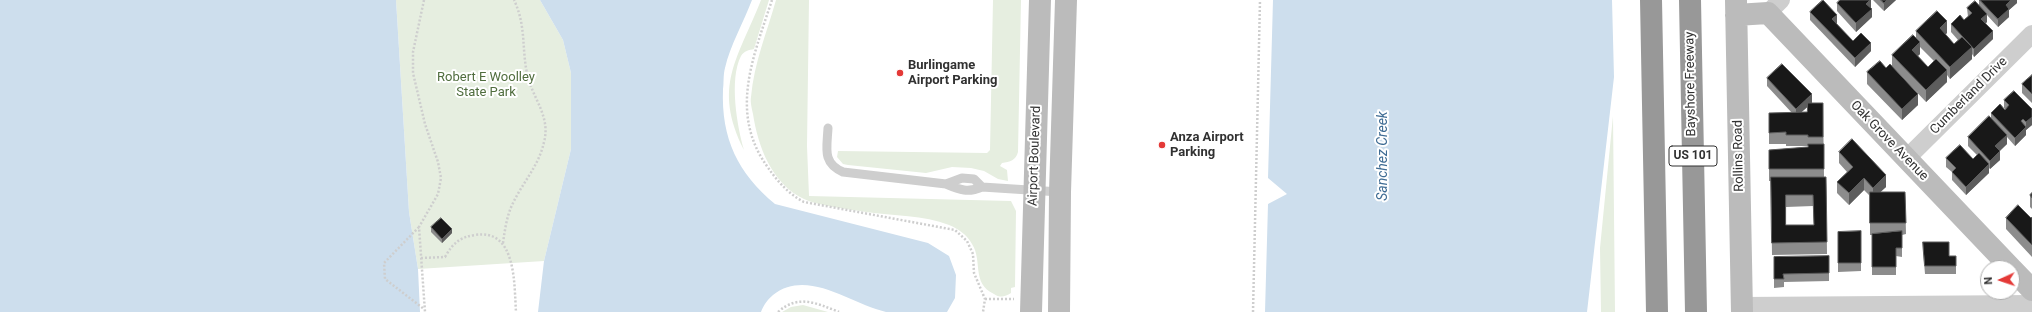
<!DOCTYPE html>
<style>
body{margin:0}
#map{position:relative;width:2032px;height:312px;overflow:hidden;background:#fff;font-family:Roboto,sans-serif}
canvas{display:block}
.north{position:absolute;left:1980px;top:260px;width:40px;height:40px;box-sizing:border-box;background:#fff;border:1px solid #adadad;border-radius:50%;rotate:267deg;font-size:11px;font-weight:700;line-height:16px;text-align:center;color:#313131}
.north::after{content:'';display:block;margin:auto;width:14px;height:18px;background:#e43937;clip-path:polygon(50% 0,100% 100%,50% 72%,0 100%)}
</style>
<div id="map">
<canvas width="2032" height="312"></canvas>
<div class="north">N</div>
</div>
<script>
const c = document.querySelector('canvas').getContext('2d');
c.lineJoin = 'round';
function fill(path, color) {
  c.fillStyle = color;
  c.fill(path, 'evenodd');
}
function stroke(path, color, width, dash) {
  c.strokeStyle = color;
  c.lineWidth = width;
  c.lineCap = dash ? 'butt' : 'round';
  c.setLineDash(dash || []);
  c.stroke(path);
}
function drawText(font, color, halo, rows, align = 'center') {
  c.font = font + ' Roboto,sans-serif';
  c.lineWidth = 4;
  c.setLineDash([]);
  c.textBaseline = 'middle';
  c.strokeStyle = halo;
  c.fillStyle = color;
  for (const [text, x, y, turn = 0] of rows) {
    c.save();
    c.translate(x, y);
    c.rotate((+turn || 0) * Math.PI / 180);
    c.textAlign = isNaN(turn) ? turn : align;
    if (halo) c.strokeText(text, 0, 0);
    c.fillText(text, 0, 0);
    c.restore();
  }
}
fill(new Path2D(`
 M396,0h144l23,40 8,33v76l-27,112 -126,8 -9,-57z
 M761,0h8l-15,49c-5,1 -10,2 -13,7 -12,23 -4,70 3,94 -32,-64 -6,-91 17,-150z
 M776,0h33l-2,146 2,50 202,5 5,10 -1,76 -4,1v5c-6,4 -11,5 -17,1 -23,-11 -11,-33 -22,-50 -5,-9 -13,-15 -23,-19 -25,-10 -56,-9 -83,-13 -14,-2 -51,-7 -62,-13 -32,-15 -46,-52 -51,-85 -1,-5 -3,-12 -2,-17 3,-34 16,-65 25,-97z
 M993,0h28l-3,152c-2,8 -8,10 -16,11l-2,3 7,4 1,11 -10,-2 -14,-8 -13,-3 -19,-1 -26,6 -78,-8 -5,-1 -6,-7 1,-6 149,2 3,-3z
 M1613,116l2,196h-14l-1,-64z
 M803,305l25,7h-46l9,-5z`), '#e6eee0');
fill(new Path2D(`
 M0,0h396l13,212 9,57 2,43h-420z
 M540,0h212c-8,21 -22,46 -27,68 -2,7 -1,15 -2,21 -2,50 15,84 52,115l153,39 21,13 7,19 -1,23 -8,14c-16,0 -47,0 -61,0 -36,-8 -78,-44 -113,-17 -5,4 -10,11 -12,17h-223l6,-51 27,-112v-76l-8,-33z
 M1273,0h339l2,77 -27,235h-322l3,-108 19,-10 -19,-16z`), '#cddeed');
stroke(new Path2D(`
 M424,0l-11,52v21l12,51 13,38 3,16 -3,16 -19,33 6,85
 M772,0c-19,58 -44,114 -3,169 9,13 21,26 35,33l151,28 12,11 6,13 1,19 11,26 -2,13
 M419,227l-35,36 1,16 39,30
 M503,243c2,-14 4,-29 11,-42 10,-20 25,-36 30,-59 6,-22 -7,-39 -14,-58 -10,-29 -2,-55 -16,-84
 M421,258l24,-1c8,-14 15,-20 30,-22 42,-7 39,50 41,77
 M985,299h29
 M778,312c20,-18 38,-9 61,0
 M1253,312l7,-312`), '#cecece', 2.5, [2, 2]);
stroke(new Path2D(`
 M828,128c-1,20 -6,35 15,44l103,12
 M982,187l-8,-8 -12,-1 -16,6c14,6 22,9 36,3l78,5`), '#cecece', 9);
stroke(new Path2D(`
 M1768,13l13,-13
 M1906,159l126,-125
 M1742,306l290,-2`), '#cecece', 18);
stroke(new Path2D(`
 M1736,1l6,311
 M1736,15l32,-2 243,255
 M2012,269l20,21
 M1031,312l9,-312
 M1059,312l1,-120 6,-192`), '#bbb', 22);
stroke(new Path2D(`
 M1651,0l6,312
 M1690,0l6,312`), '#989898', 22);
fill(new Path2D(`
 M1871,0v8l1,9 -16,15 -19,-21v-8z
 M1873,0h23l-12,11z
 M1979,0h38v3l-8,7v7l-11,10 -11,-12v7l-1,1 7,16 -19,18 -2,-3v5l-22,20 -3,-4v7l-21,20 -34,-36v-11l24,-17v-7l31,2 -2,1 9,10 4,-4 -7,-8v-8l13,-4 4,-3 -1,-9 12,-3zM1920,47l14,14 -6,6 -10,-11 2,-2z
 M1810,12l27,11 -1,1 17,17 18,10 -16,16 -45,-47z
 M1867,72l51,33 -16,15 -35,-36z
 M2032,76v27l-10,-10v-9z
 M1767,78l45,25h-1h12l1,74h2l1,77 -55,1 -1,-74h-2v-31l39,-3v-1h-22v-2h-17v-31h23l-25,-27zM1807,107v5h-6zM1813,206l1,19h-28v-18z
 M2004,100l28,9v16l-6,5v5l-11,11 -8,-9v7l-7,7v9l-10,9 -1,-1v5l-23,22 -14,-15v-8l-6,-5v-9l27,1 4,-4 -9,-9v-9l23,-18v-6l14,-3v-1l-1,-1z
 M1839,152l47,35 -6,5h25l1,42 -4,1v22l-6,-1v19h-24v-40h-2v-39l-6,-6 -15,15 -12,-12v-11l10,-10 -8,-9z
 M2032,193v16l-2,-2v-12z
 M2032,217v40l-26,-28v-11h25z
 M431,227l21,6 -10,10 -11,-11z
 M1861,231v40l-23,1v-40z
 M1923,242l26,14h7v18h-31l-2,-24z
 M1829,256v25l-45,1v5l-10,1v-31z`), '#8c8c8c');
fill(new Path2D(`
 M1870,0h1v8l-5,4v-8z
 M1887,0h9l-12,11v-8z
 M2011,0h6v3l-8,7v7l-11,10v-8l8,-14z
 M1872,9v8l-16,15v-9z
 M1987,14v8l-6,5v-8z
 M1837,15v8l-5,5v-9z
 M1947,21v12l-7,7v-12z
 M1993,31v8l-19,18v-8z
 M1920,42v12l-8,7v-11z
 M1871,43v8l-16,16v-9z
 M1972,47v12l-22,20v-12z
 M1947,70v12l-21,20v-12z
 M1812,94v9l-16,14v-8z
 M1918,94v11l-16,15v-11z
 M2032,117v8l-6,5v5l-11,11v-8l11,-11v-5z
 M2007,135v9l-12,11v-9z
 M2000,151v9l-10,9v-8z
 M1989,164v9l-23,22v-8z
 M1886,175v12l-13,12v-11z
 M1864,178v12l-15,15v-12z
 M452,229v4l-10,10v-4z`), '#5d5d5d');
const building = new Path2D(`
 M1823,0l14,15 -5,4 21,22 8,-8 10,10 -16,15 -45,-46z
 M1840,0h30l-4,4 6,5 -16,14 -19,-20z
 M1881,0h6l-3,3z
 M1980,0h31l-5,5 3,4 -11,10z
 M1975,1l12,13 -6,5 12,12 -19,18 -23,-25 9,-9 4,5 8,-7 -5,-5z
 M1937,11l10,10 -7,7 14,16 8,-7 10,10 -22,20 -34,-36z
 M1913,35l7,7 -8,8 16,17 8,-8 11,11 -21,20 -34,-35z
 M1880,61l6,7 4,-4 28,30 -16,15 -35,-37z
 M1782,64l30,30 -16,15 -29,-31z
 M2032,75v19l-10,-10z
 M2014,91l18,18v8l-6,5 -3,-3 -2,2 5,6 -11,11 -24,-25 9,-9 5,6 4,-5 -5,-5z
 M1808,103h15v34h-15v-2h-22v-3l-17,1v-20l38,-1z
 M1989,116l18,19 -12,11 5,5 -10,10 -22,-24z
 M1852,139l34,36 -13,13 -9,-10 -15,15 -12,-11 16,-15 -14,-15z
 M1808,144h16v25h-55v-19l39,-3z
 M1960,145l13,14 6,-6 10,11 -23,23 -14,-15 4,-4 -10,-10z
 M1771,177h55l1,65 -55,1zM1786,195h27l1,30h-28z
 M1870,192h35l1,31h-36z
 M2032,193v5l-2,-3z
 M2018,205l13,13 1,-1v28l-26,-27z
 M441,218l11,11 -10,10 -11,-12z
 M1861,231v32h-23v-31z
 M1902,231v17h-6v19h-24v-33z
 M1923,242h26v14h7v10h-31z
 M1829,256v17l-46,1 1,5h-10v-22z`);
fill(building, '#181818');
stroke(building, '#5d5d5d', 1);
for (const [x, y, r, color] of [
 [900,73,4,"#e43937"],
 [1162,145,4,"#e43937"]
]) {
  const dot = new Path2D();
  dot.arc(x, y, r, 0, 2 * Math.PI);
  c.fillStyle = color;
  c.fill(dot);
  stroke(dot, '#fff', 1.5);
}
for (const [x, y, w] of [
 [1693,156,48]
]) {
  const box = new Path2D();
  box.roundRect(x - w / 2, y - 10, w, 20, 3);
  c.fillStyle = '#fff';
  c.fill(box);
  stroke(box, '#313131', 1);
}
drawText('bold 12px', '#313131', null, [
 ["US 101",1693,156]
]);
drawText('bold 13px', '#313131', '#fff', [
 ["Burlingame",908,66],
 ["Airport Parking",908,81],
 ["Anza Airport",1170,138],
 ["Parking",1170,153]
], 'left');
drawText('13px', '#506d3e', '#fff', [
 ["Robert E Woolley",486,78],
 ["State Park",486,93]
]);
drawText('13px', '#313131', '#fff', [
 ["Bayshore Freeway",1691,84,-91],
 ["Cumberland Drive",1969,96,-45],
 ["Oak Grove Avenue",1889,141,46],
 ["Airport Boulevard",1035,156,-88],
 ["Rollins Road",1739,156,-91]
]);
drawText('italic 14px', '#3f6c94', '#fff', [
 ["Sanchez Creek",1383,156,-90]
]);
</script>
